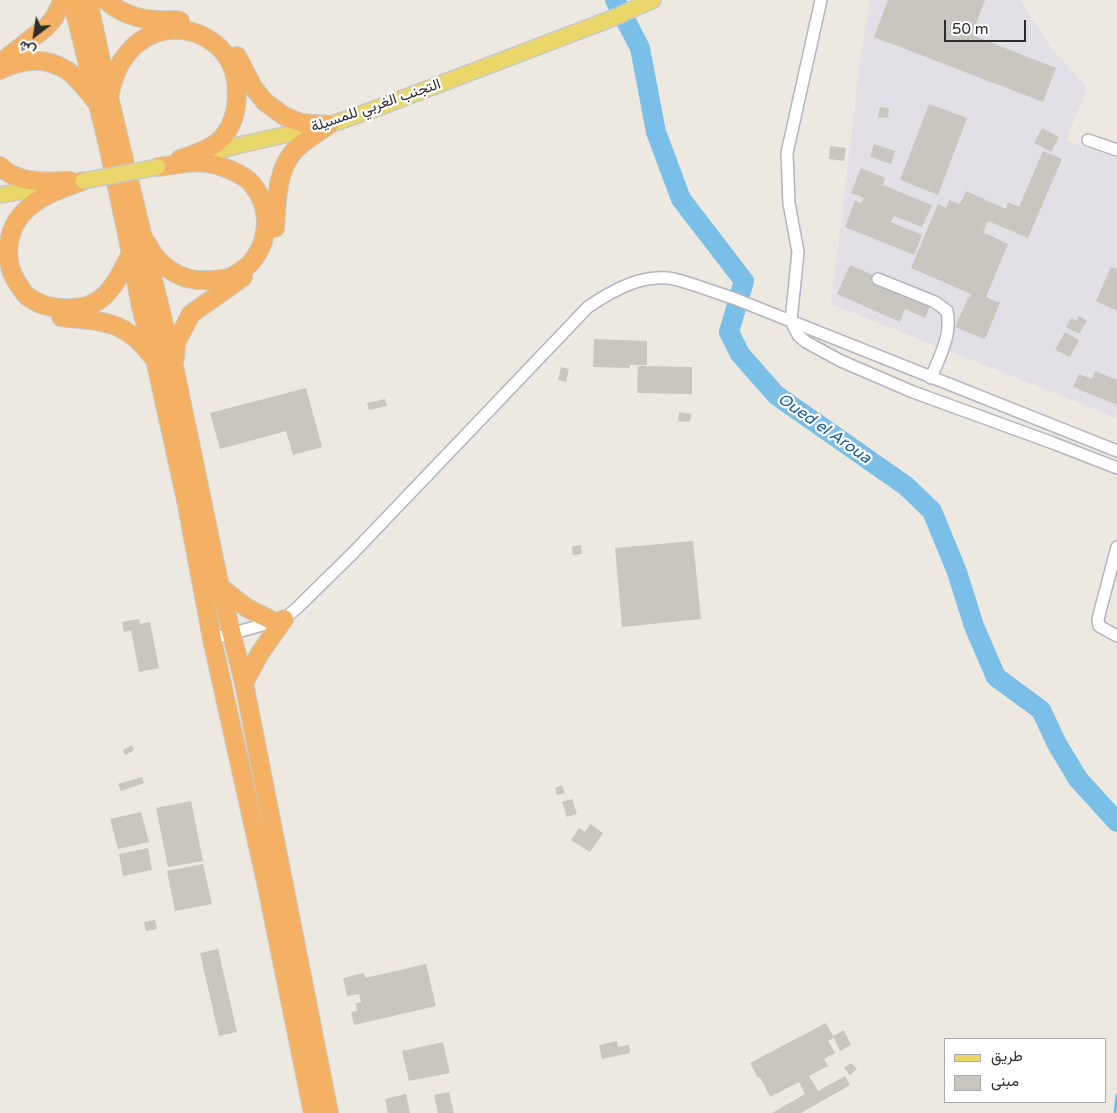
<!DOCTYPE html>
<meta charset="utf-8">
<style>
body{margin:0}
#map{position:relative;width:1117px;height:1113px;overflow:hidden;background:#ede9e0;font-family:"Varela Round",Vazirmatn,sans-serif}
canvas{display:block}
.legend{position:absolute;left:944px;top:1038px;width:162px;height:65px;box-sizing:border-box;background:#fff;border:1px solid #ababab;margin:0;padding:6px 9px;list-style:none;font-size:15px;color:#2c2c2c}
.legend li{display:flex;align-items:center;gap:10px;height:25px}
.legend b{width:25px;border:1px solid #ababab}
.north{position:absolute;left:10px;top:10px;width:50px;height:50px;-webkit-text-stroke:4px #fff;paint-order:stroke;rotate:211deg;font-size:14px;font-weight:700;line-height:20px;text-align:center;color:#2c2c2c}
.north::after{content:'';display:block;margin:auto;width:18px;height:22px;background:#2c2c2c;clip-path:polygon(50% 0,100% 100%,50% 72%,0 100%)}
.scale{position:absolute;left:944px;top:20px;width:82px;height:22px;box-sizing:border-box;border:2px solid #2c2c2c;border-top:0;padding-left:6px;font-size:15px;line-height:18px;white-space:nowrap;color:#2c2c2c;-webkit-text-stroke:4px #fff;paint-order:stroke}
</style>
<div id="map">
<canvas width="1117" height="1113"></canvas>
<ul class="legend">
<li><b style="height:6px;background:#e9d869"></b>طريق</li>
<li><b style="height:14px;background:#c9c5bf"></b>مبنى</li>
</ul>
<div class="north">ش</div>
<div class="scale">50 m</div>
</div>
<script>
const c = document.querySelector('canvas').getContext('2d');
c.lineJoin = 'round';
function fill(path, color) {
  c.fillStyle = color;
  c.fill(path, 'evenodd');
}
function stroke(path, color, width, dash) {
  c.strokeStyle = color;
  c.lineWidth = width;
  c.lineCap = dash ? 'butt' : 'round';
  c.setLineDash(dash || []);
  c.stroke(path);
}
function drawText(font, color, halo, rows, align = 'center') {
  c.font = font + ' "Varela Round",Vazirmatn,sans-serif';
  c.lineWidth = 4.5;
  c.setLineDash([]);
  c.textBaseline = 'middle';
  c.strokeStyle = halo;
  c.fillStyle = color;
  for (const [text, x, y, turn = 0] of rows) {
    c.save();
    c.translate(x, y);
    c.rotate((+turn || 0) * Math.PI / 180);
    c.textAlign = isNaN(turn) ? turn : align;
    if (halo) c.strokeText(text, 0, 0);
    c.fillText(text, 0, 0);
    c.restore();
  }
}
fill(new Path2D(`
 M870,0h150l32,50 35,37 -21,53 51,18v260l-286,-114 30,-251z`), '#e2e0e6');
stroke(new Path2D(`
 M1115,1113l2,-18`), '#7abfe8', 3);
stroke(new Path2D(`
 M615,0l25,48 16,84 25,67 63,82 -15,51 11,22 36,41 130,91 26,25 25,61 17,54 22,51 45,33 16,34 21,35 39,43`), '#7abfe8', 20);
fill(new Path2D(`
 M888,0h97l-13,35 84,33 -13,34 -169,-65z
 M929,104l38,14 -29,77 -38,-15z
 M880,107l9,1 -1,10 -10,-1z
 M1042,128l17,9 -8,15 -17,-9z
 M874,144l21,7 -4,13 -21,-7z
 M830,146l16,2 -2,13 -15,-2z
 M1043,151l19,8 -34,79 -40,-17 -5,11 25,12 -22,53 14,6 -15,36 -30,-12 13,-29 1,1 2,-5 -60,-26 27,-64 8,4 3,-8 11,4 6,-13 40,18 2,-7 11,5z
 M861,168l24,10 -2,7 49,20 -10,22 -28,-11 -3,6 31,13 -8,20 -69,-28 10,-26 6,2 3,-5 -13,-5z
 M850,265l82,36 -7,17 -20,-9 -5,13 -63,-28z
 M1111,267l6,2v42l-21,-10z
 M1079,316l8,5 -8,13 -13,-7 5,-9 5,3z
 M1065,332l14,8 -9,17 -15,-7z
 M594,339l53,2v24h-17v3l-37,-1z
 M638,366l54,1v27l-55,-1z
 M561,367l8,2 -3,13 -8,-2z
 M1095,371l22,9v25l-44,-18 6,-13 13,5z
 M306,388l16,59 -29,8 -7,-24 -66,18 -10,-36z
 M385,399l2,7 -18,4 -2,-7z
 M679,412l12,2 -1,8 -12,-1z
 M693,541l8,78 -79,8 -7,-79z
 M581,545l1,9 -9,1 -1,-9z
 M139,619l1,5 10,-2 9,46 -20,4 -8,-42 -7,2 -2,-10z
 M132,745l2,5 -9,5 -2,-5z
 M142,777l2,6 -23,8 -3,-7z
 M562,785l3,8 -8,2 -2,-7z
 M572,799l5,15 -10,3 -5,-15z
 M191,801l12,60 -35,6 -12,-59z
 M141,812l8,30 -31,7 -8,-30z
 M590,824l13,9 -13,19 -19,-12 8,-12 6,4z
 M148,848l4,22 -29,6 -4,-22z
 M203,864l9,40 -37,7 -8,-40z
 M155,920l2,9 -11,2 -2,-9z
 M218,949l19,83 -18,4 -19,-83z
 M426,964l10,42 -82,19 -3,-13 6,-1 -1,-8 5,-1 -2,-8 -12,2 -4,-18 21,-5 4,19 -3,-14z
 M826,1023l7,13 11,-6 7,15 -11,6 -6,-13 -6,3 7,12 -11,6 4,7 -19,10 9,15 27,-15 5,9 -49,28h-29l33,-19 -6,-12 -29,15 -10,-20 -2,1 -8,-15z
 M617,1041l1,6 11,-2 1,8 -28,6 -3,-14z
 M443,1042l7,31 -41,8 -7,-30z
 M851,1063l6,6 -7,6 -6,-7z
 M449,1092l5,21h-16l-4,-18z
 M406,1094l4,19h-22l-3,-14z`), '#c9c5bf');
const minor = new Path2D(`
 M821,0l-34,153 2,50 9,49 -7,69 7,14 8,7 35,19 72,31 140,51 64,25
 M1088,140l29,10
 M878,279l57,23 12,9c5,25 -7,44 -16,67
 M1117,547l-19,72 1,7 18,10
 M212,639l72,-20 13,-11 56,-55 235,-246c25,-17 55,-34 86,-28 20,5 40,13 59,19l384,153`);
const major = new Path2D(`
 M202,155l42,-11 85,-19 43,-15 241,-92 40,-18
 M0,195l53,-9`);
const highway = new Path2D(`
 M72,0l36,145 23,108 10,54 14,52 31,141 26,139 54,243 47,231
 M88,0l21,97 65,269 46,221 24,96 85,430
 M105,0c15,13 31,19 51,20 8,1 16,-1 24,1
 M237,56l16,31 12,15 19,14 17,7 28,2
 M0,63l45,-35 9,-10 9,-18
 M0,70c23,-11 45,-14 68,1 10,7 19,20 27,29
 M109,96c3,-12 7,-28 15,-38 24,-36 74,-38 101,-4 17,22 16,64 -4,85 -10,10 -28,16 -41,20
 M0,166c16,18 48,16 70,15
 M83,181c-19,7 -39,13 -55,27 -22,19 -26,52 -10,76 3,4 6,10 9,12 13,10 29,13 44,12 11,0 23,-3 32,-11 13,-12 20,-28 28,-44
 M275,228c2,-26 1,-58 20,-78 9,-10 23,-17 34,-25
 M147,243c9,20 29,35 50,37 11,0 28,1 38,-5 33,-18 41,-62 17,-91 -7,-9 -29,-18 -40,-20 -17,-4 -37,1 -54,3
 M61,317c43,5 62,2 91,39
 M175,358l1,-15 15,-29 52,-37
 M220,587l27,21 26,13
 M244,683l16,-30 24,-34`);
stroke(minor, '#b3b4bf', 14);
stroke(major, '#c8c8c8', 18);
stroke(highway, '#c8c8c8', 20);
stroke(minor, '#fff', 11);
stroke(major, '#e9d869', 15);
stroke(highway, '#f5b163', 18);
const majorBridge = new Path2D(`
 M83,181l75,-14`);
stroke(majorBridge, '#c8c8c8', 18, []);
stroke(majorBridge, '#e9d869', 15);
drawText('15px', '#2c2c2c', '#fff', [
 ["التجنب الغربي للمسيلة",376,106,-19]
]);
drawText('italic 16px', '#165d97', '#fff', [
 ["Oued el Aroua",824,429,35]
]);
</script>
